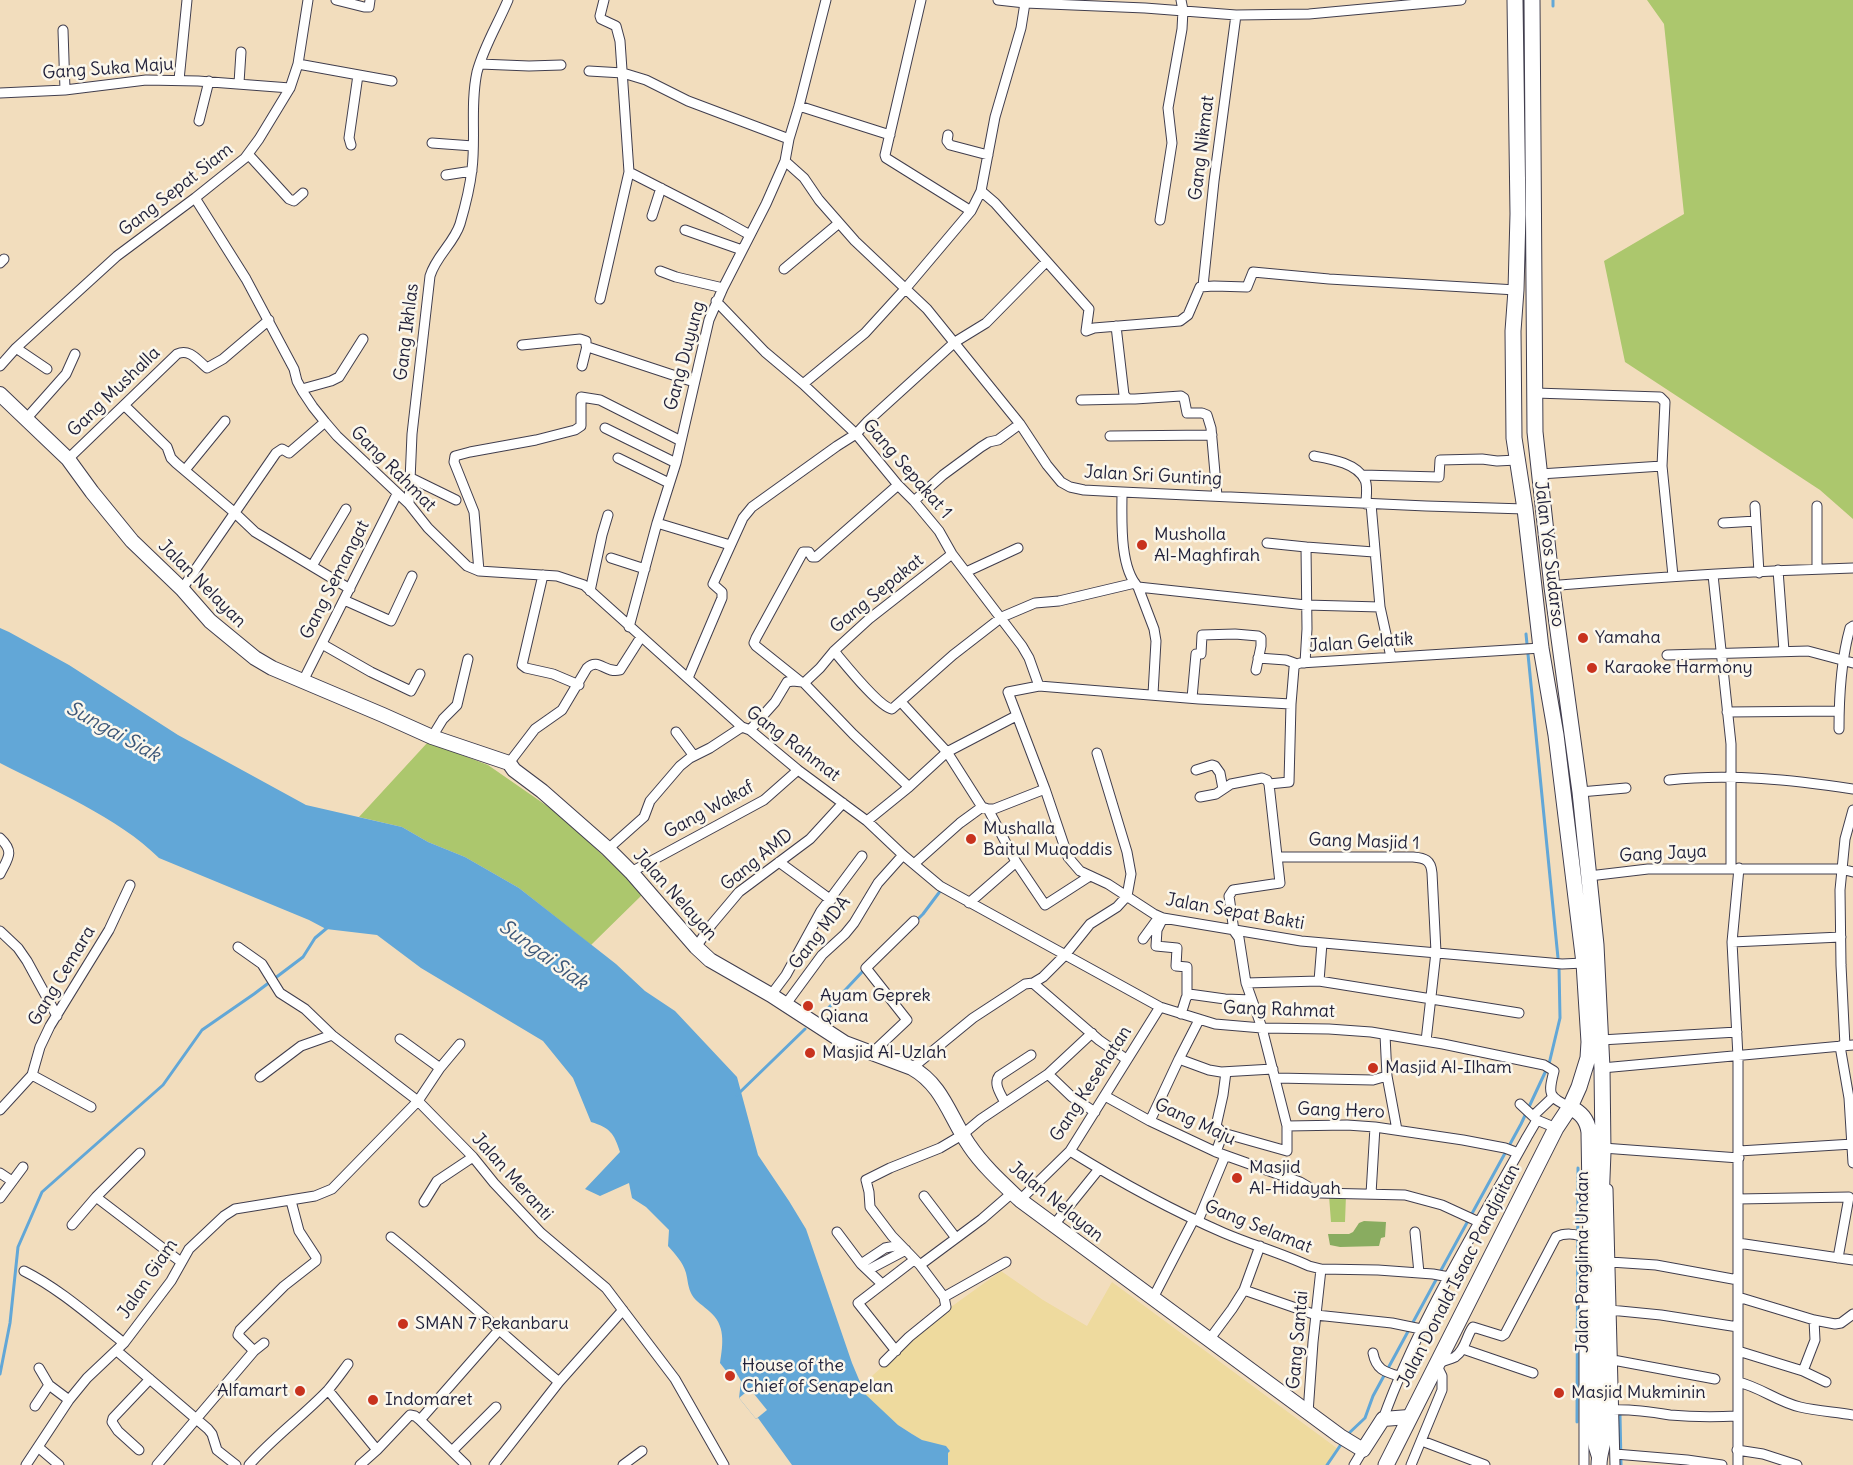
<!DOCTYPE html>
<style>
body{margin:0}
canvas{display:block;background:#f2ddbd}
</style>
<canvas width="1853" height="1465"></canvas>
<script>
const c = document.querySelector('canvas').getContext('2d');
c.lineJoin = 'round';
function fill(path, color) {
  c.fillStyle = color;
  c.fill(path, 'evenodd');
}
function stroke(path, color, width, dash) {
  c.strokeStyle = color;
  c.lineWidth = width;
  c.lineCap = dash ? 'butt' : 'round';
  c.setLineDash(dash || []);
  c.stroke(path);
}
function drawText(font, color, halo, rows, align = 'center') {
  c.font = font + ' Delius,sans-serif';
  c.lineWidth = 5;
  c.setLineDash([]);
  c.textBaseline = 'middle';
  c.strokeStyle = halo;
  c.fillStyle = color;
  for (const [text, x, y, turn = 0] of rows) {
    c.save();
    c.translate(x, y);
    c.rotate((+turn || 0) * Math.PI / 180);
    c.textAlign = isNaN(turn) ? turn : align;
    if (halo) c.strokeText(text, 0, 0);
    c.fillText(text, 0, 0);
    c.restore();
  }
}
fill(new Path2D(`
 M1647,0h206v519l-33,-29 -195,-128 -21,-101 80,-47 -20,-190z
 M428,742l60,23 75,52 80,77 -52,51 -72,-57 -54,-31 -37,-15 -26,-15 -43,-10z
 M1346,1195l-1,27h-14l-2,-26z`), '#acc76d');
fill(new Path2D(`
 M1364,1221l22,1 -1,15 -4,1 -2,8 -39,1 -10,-2 -2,-11h21l4,-2 6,-9z`), '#89ac60');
fill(new Path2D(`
 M1001,1271l42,29 44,26 25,-44 226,167 -11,16h-379v-12l2,-2 -2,-3 -26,-8 -10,-6 -14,-9 -33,-30 1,-11 7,-9 71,-63z`), '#eeda9e');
fill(new Path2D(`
 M0,628l9,4 60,33 109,70 128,70 96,22 26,15 37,15 54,31 97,76 29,27 30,20 62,66 21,78 31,46 17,28 46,134 13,31 33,31 14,9 10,6 24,6 4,5 -2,2v12h-156l-34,-47 -2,1 -17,-21 2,-17 -7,-12 -7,3 -7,-9c3,-19 6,-38 -11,-52 -5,-5 -13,-9 -17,-16 -4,-7 -4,-14 -6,-22 -3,-11 -11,-19 -18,-27l1,-16 -23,-23 -14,-9 -3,-15 -29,13 -15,-7 35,-37c-6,-19 -10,-24 -29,-30l-18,-44 -30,-37 -122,-73 -44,-33 -51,-6 -17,-9 -150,-62c-40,-40 -108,-69 -159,-95z`), '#62a7d7');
fill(new Path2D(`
 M750,1389l17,21 -11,9 -17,-21z`), '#f2ddbd');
stroke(new Path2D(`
 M1553,0v6
 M1526,634l32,324
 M915,922l8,-8 18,-24
 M819,1018l44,-47
 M737,1095l68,-66
 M1440,1272l81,-148 28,-60 11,-46 -1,-52
 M0,1374l10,-51 8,-76 24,-55 121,-107 39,-55 52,-36 49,-37 12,-19 12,-10
 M1620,1414l1,51
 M1577,1422l1,-254
 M1347,1435l18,-17 8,-22 64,-118
 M1327,1465l15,-22`), '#62a7d7', 3);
const minor = new Path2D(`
 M336,0l28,7h5l1,-7
 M921,0l-36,155 1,3 85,53
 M998,0l27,3 120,5 91,7 73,-1 152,-14
 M63,30l2,60
 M298,64l94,17
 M480,64l49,2 32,-1
 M589,71l34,2 23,7 42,21 101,38
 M179,80l8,-80
 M239,83l2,-31
 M0,93l65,-3 81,-10 52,1 92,7
 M799,106l91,29
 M199,121l10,-40
 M948,135l-1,6 3,4 38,10
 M432,143l41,3
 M351,145l-2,-7 9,-63
 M248,154l41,45 5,2 9,-8
 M785,161l19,17 15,22 36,41 72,68 93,115 27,41 14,17 9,5 14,3 38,2 304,14 99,3
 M629,172l92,47 29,16
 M446,175l26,-4
 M981,191l14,12 94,106 -3,22 8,-3 86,-7 8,-6 12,-28 14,-1 33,1 6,-15 76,7 187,11
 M195,198l51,81 48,90 3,12 6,11 10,15 12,15 12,14 72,68 19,24 39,38 12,5 78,5 27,9 158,142 8,3 48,40 69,51 36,34 37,31 220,121 55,17 47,4 67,1 42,3 72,12 101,21 10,6c-6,23 -6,26 16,36
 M652,216l9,-28
 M1160,220l12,-77 -4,-35 14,-79 1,-19 -2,-10
 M685,230l57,20
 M0,263l4,-4
 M784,269l55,-46
 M660,271l16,6 47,11
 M1203,286l11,-105 22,-166
 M600,299l29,-127 -9,-131 -4,-15 -15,-7 -1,-3 4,-16
 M716,301l49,51 38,32 53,50 42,51 16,16 25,30 13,23 70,92 7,12 10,28
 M1116,326l8,69 4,4h7l46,-3 3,2 3,15h15l5,2 4,13 6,68
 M522,345l58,-6 6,2v4l2,2 106,35
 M16,348l31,21
 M0,366l16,-18 101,-92 78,-58 50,-40 14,-19 31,-51 8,-24 10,-64
 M582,366l5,-20
 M803,384l62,-51 41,-45 65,-77 10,-20 14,-74 26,-89 4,-25
 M302,389l29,-8 8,-4 24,-38
 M1535,393l125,4 5,5 -3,64 11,110
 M1081,400l47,-1
 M124,405l43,42 4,11 5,5 59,50 20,19 95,57
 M26,419l40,-45 9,-20
 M605,428l71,35
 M1110,436l102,-1
 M1314,456c17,3 43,7 51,24 3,6 1,16 1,24
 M618,458l51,25
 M68,459l109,-105c13,-6 21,7 30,14l16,-9 46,-39
 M185,470l40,-49
 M1540,474l122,-8
 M1362,475l77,2 1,-17 42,-1 15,2 20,-1
 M409,477l47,23
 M1122,492c0,26 -3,75 16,95l16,42 2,12 -3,53
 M914,501l29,-26 38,-28 8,-5 9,-2 22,-16
 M409,504l3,-70 18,-158c6,-20 24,-33 30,-52 5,-17 10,-37 12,-55 4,-32 -2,-65 5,-97 7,-26 21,-48 31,-72
 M1371,504l9,103 11,50
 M1755,506l4,67
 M1817,506v63
 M657,523l73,22
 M1723,523l33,-2
 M1267,543l39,4
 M611,558l34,11
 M312,566l34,-57
 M1778,570l6,81
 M479,571l-5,-59 -20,-50 1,-6 15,-4 66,-12 39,-10 6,-4v-29l19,3 81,41
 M966,572l52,-24
 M543,575l-21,90 4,3 27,6 26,11
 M1713,575l18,169v124
 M1138,587l168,18 74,2
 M1552,587l8,-2c98,-8 195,-14 293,-17
 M182,589l94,-136 6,-4 7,4 36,-31
 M590,591l12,-56 6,-20
 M344,600l47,21 21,-45
 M629,627l28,-104 19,-60 33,-143 14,-32 43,-84 19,-43 4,-22 10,-33 27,-106
 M322,644l49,28 40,19 9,-17
 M1541,648l-241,15 -5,2 -1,3 -3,36 -92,-5 -160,-13 -31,6 37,97 23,68 12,14 28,13 46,30 9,4 138,23 261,23 22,-1
 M834,651c11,13 45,56 58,58l61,-54 49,-38 33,-14 24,-2 76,-18
 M1667,655l141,-4 45,12
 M1258,658l28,2 11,4
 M1305,663l2,-34 -1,-82 68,5
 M688,678l34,-80v-6l-9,-8 30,-66 9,-11 85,-61 19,-12 12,-13 87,-79 31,-19 60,-61
 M303,681l94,-187
 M801,682l-45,-36 -2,-3 2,-5 47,-86h6l3,5h4l82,-72
 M804,683l16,-15 14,-17 35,-32 83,-65
 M804,683l49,51 56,53
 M1192,698l4,-44h5l1,-19 33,-1 23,2 3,2v8l-5,24
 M901,702l46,50 35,55
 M1727,712l112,-1
 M1839,729c0,-34 2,-69 11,-101l3,-2
 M750,730l25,-28 12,-20 6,-1 9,1
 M676,732l18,24
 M432,737l11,-18 14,-14 11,-46
 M509,763l26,-34 27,-19 25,-42c12,-11 18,6 33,2l21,-33
 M1196,770l16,-5 3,1 5,7 3,16
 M1669,780c61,-7 124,0 184,9
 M1580,792l46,-4
 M1200,797l16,-3 15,-10 31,-6 5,2 2,4
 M867,821l42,-34 38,-35 69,-36
 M0,838c15,14 8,20 0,36
 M608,849l36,-32 6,-16 30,-35 10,-8 20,-10 32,-21
 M1278,857h135c12,1 18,3 19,16l4,79 -10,89
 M779,862l52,38
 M1016,862l29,43 45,-29
 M914,864l46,-41 22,-16 6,2h6l51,-20
 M631,872l133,-72 34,-30
 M1589,876l59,-7h193l12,3
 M969,903l47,-41 -28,-53
 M1163,918l-6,12 -1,16 21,2 -1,18 11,1v29
 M0,931l18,17 9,13 30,55
 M1143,939l16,-22
 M1732,942l109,-5
 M238,947l24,17 18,29 25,16 27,26 86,66 55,56 21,26 47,50 65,55 69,91 49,86
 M696,947l16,-23 27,-32 71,-53 33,-36
 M1319,981l3,-38
 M1033,983l66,57 27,19
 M1246,983l73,-2 200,32
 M771,995l15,-20 35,-64 41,-55
 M786,1004l36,-49 23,-21 9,-11 24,-40 25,-28
 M1181,1014l5,-16 3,-4 36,5 27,1
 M1385,1035l2,41
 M400,1039l40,29
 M1601,1040l136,-8
 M1840,1046l9,52 4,65
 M1845,1046l-4,-81 -1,-75 5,-51 8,-29
 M872,1053l35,-33 -41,-52 48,-47
 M1179,1059l30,11 12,2 52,-3
 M912,1068l61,-50 52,-34 8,-1 10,-6 22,-22 25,-31 27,-17 10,-11 4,-22 -4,-22 -30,-99
 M1602,1068l251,-23
 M1048,1074l24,23 23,15
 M32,1075l59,32
 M260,1077l41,-31 31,-11
 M1276,1078l97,2 14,-4 10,54
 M1105,1096l45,25 66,31 84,30 19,11 86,2 37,10 37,17
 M1005,1103c-4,-9 -12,-19 -6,-27l32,-21
 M1520,1104l16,15
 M0,1110l32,-35 8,-28 10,-21 59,-96 21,-45
 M1533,1116l20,-19
 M1150,1121l29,-62 20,-39
 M1287,1126l60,-1 28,2 88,13 42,8 13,5
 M1223,1133l-7,-7 7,-31 3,-23
 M1603,1148l136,10
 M1070,1151c50,31 99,58 154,82 28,12 57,20 85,33l12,3 57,1 55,4 16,3
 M1739,1151l114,-7
 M1216,1152l7,-19 64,18v-25l-25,-98 -16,-45 -7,-45 -5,-7 -5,-35 4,-6 47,-7 -11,-99 20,-2 2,-78
 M0,1173l12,8
 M1608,1189l7,276
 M1371,1194l4,-67
 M924,1196l32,42
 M96,1197l85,65
 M0,1198l23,-31
 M1738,1199l111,-2 -11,61
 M1020,1200l50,-49 90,-144
 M424,1202l13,-21 36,-24
 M1198,1221l27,-65
 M72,1225l24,-28 44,-44
 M1053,1226l46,-57
 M837,1232l24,32 21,20
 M1415,1232l4,41
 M391,1237c58,47 112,97 168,145
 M1738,1243l115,17
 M1584,1245v220
 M1006,1262l-62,35 -24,-32 -28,-29 -22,-29 -1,-15 -3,-12 24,-12 50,-20 22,-13 19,-16 67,-45 44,-41
 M1610,1262l46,3 82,15
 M861,1264l24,-16 15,-3
 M920,1265l62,-46 30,-26
 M868,1270l38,-20
 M24,1271c36,18 68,47 100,72
 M1244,1290l72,25 76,8 29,6
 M1738,1297l76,23 21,4 6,-1 12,-9
 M1153,1298l41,-79
 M1610,1310l51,5 77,12
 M1209,1340l23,-31 12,-19 16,-44
 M1463,1349l70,24
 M117,1351l91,78 4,5 5,16 19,15
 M254,1351l-16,-16 2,-5 44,-44 32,-25v-4l-17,-26 -8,-30
 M896,1351l-38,-48 56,-43
 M1738,1351l65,20 12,-31 -1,-20
 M1373,1353c3,16 11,19 26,23
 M1613,1360l102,19
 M884,1362l25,-25 37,-30 -2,-10
 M39,1368l10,17 20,15
 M1803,1371l23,11
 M1738,1382c22,5 40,20 62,25 17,4 36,5 53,8
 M328,1390l49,60
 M35,1406l14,-21
 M1613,1410c19,-1 38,2 57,5 23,2 45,2 67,1
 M1308,1413l5,-71 8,-73
 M1383,1419c36,-100 93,-189 144,-282l10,-17 19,8
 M420,1420l79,-90
 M1422,1441l63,24
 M38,1447l21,18
 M139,1450l-21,-19 -6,-9 1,-4 37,-39
 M1737,1450l26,4 34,11
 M452,1451l44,-44
 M1615,1454l72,6 35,5
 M26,1465l43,-65 18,-22 37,-35 47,-62 18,-32 35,-33 11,-7 80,-13 17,-7 86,-88 22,-33 20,-24
 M157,1465l97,-114 10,-8
 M249,1465c24,-27 54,-49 79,-75 7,-8 14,-18 20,-26
 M360,1465l17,-15 33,-35 5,1 5,4 46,45
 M494,1465l65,-83 64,-72
 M623,1465l19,-14
 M1354,1465l9,-15
 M1411,1465l31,-75v-14l-6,-12c6,-3 13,-4 19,-7 11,-8 11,-21 18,-30l29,9 3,-2 51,-97c8,-4 20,-4 28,1
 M1738,1465v-408l-6,-115 7,-74`);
const secondary = new Path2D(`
 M0,394l68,65 24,33 40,49 50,48 28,32 45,37 17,10 111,47 49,22 77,26 5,7 28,21 66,58 23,23 65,75 14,13 61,35 74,48 67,25c31,17 38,50 57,77 14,21 33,38 51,55l320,236 23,14 20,-31 26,-2`);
const primary = new Path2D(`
 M1532,0l3,432 17,155 28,205 16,153 6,123 1,84 -2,51 3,232c-1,11 -5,19 -5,30
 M1570,1107c11,6 17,12 19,25 1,70 3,140 3,210 0,38 -6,77 7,113
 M1386,1465l170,-337 14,-21 9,-20 9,-29 1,-16 -5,-79 -28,-228 -15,-87 -16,-139 -11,-71 -1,-107 3,-41 2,-76 -3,-214`);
stroke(minor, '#413e4e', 11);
stroke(secondary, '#413e4e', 16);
stroke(primary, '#413e4e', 17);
stroke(minor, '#fff', 9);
stroke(secondary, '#fff', 14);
stroke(primary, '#fff', 15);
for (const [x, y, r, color] of [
 [1142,545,6,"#c8321e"],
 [1583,638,6,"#c8321e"],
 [1592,668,6,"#c8321e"],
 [971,839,6,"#c8321e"],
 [808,1006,6,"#c8321e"],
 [810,1053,6,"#c8321e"],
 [1373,1068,6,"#c8321e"],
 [1237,1178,6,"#c8321e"],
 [403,1324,6,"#c8321e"],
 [730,1376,6,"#c8321e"],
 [300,1391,6,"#c8321e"],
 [1559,1393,6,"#c8321e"],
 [373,1400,6,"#c8321e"]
]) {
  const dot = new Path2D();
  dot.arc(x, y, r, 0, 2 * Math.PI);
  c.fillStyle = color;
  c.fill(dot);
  stroke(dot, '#fbf7ec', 2);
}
drawText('18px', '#22223b', '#fbf7ec', [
 ["Gang Suka Maju",108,69,-4],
 ["Gang Nikmat",1202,148,-83],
 ["Gang Sepat Siam",176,190,-38],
 ["Gang Ikhlas",407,332,-83],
 ["Gang Duyung",685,356,-75],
 ["Gang Mushalla",114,392,-44],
 ["Gang Rahmat",393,469,45],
 ["Gang Sepakat 1",907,469,49],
 ["Jalan Sri Gunting",1153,476,3],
 ["Jalan Yos Sudarso",1549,554,83],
 ["Gang Semangat",335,580,-63],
 ["Jalan Nelayan",202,584,45],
 ["Gang Sepakat",877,594,-39],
 ["Jalan Gelatik",1361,643,-4],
 ["Gang Rahmat",793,744,37],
 ["Gang Wakaf",709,810,-29],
 ["Gang Masjid 1",1364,842,2],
 ["Gang Jaya",1663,854,-3],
 ["Gang AMD",757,860,-39],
 ["Jalan Nelayan",675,895,48],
 ["Jalan Sepat Bakti",1235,912,10],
 ["Gang MDA",820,933,-52],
 ["Gang Cemara",62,976,-59],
 ["Gang Rahmat",1279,1010,2],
 ["Gang Kesehatan",1091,1084,-57],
 ["Gang Hero",1341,1111,2],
 ["Gang Maju",1195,1122,25],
 ["Jalan Meranti",512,1177,48],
 ["Jalan Nelayan",1056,1202,39],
 ["Gang Selamat",1258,1227,22],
 ["Jalan Panglima Undan",1583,1262,-90],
 ["Jalan Donald Isaac Pandjaitan",1459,1276,-63],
 ["Jalan Giam",148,1279,-56],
 ["Gang Santai",1298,1340,-85]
]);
drawText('18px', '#22223b', '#fbf7ec', [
 ["Musholla",1154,535],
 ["Al-Maghfirah",1154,556],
 ["Yamaha",1595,638],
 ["Karaoke Harmony",1604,668],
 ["Mushalla",983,829],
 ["Baitul Muqoddis",983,850],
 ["Ayam Geprek",820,996],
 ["Qiana",820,1017],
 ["Masjid Al-Uzlah",822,1053],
 ["Masjid Al-Ilham",1385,1068],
 ["Masjid",1249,1168],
 ["Al-Hidayah",1249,1189],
 ["SMAN 7 Pekanbaru",415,1324],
 ["House of the",742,1366],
 ["Chief of Senapelan",742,1387],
 ["Alfamart",288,1391,"right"],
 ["Masjid Mukminin",1571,1393],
 ["Indomaret",385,1400]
], 'left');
drawText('italic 20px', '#3c5779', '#fbf7ec', [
 ["Sungai Siak",113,732,29],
 ["Sungai Siak",543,955,36]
]);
</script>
